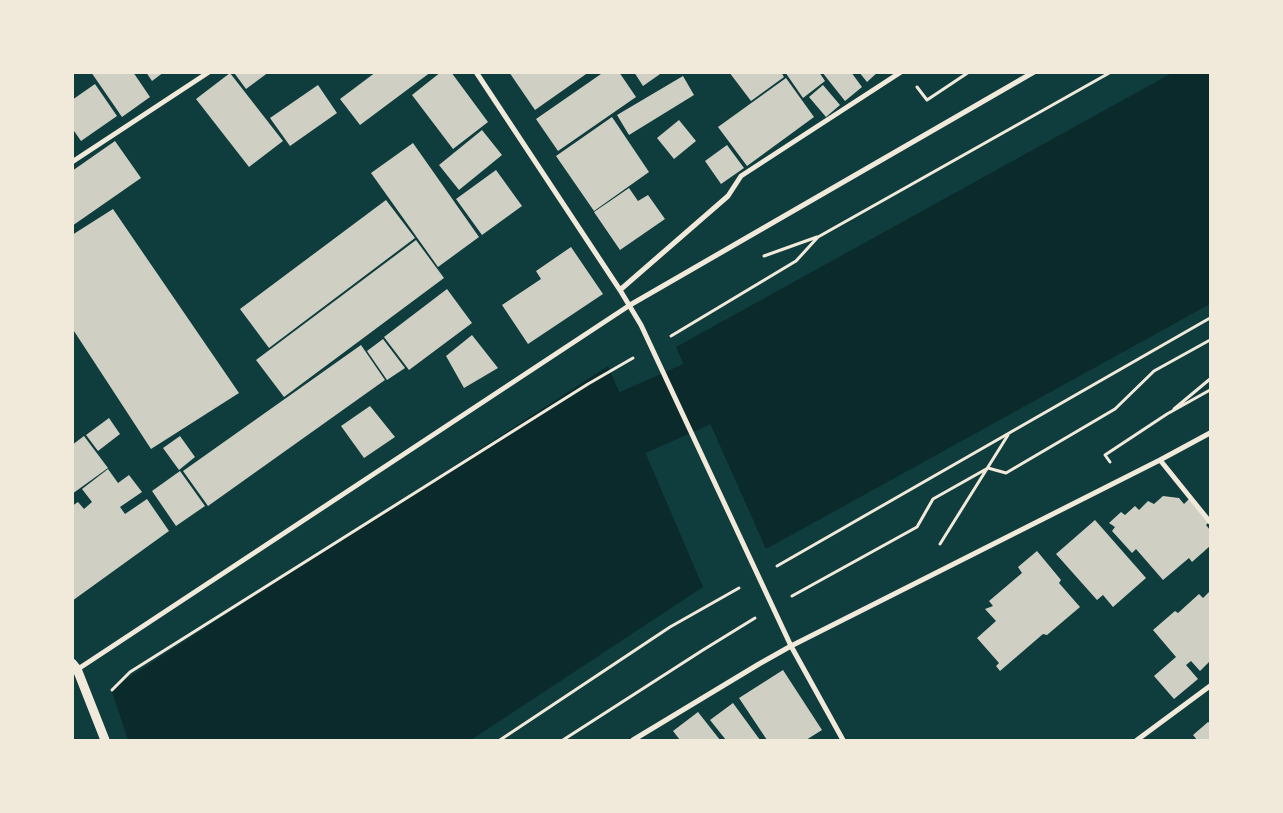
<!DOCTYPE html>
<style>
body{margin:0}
#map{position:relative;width:1283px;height:813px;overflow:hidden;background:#0f3d3e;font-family:Commissioner,sans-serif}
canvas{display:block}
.frame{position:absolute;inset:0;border:74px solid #f1e9da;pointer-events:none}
</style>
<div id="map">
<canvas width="1283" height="813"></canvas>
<div class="frame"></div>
</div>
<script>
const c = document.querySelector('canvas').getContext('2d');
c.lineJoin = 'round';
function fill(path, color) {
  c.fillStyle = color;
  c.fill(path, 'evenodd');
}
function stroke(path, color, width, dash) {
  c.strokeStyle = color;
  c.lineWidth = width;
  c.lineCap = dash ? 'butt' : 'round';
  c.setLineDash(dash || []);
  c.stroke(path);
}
fill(new Path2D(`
 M1172,73h38v231l-444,245 -90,-202z
 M608,366l95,221 -232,153h-343l-17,-51z`), '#0a2a2b');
stroke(new Path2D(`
 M548,460l147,-65 84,-43`), '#0a2a2b', 66);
fill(new Path2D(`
 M91,72h42l17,25 -28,20z
 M146,72h18l-12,9z
 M237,72h32l-23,17 -11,-15z
 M376,72h55l-71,53 -20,-26z
 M441,72h10l37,50 -35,27 -41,-54z
 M509,72h80l-54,38z
 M600,72h19l17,25 -78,54 -22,-32 65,-45z
 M634,72h29l-20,14z
 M729,72h52l3,5 -33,24z
 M785,72h34l6,9 -22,17z
 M822,72h29l11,15 -17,14z
 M859,72h19l-11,10z
 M230,73l53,68 -34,26 -53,-68z
 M683,76l11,19 -65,40 -12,-20z
 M786,78l28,39 -67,49 -29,-39z
 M95,84l22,32 -36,25 -9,-13v-28z
 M318,85l19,28 -47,33 -20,-28z
 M823,85l17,20 -14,12 -17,-20z
 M612,117l37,55 -55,39 -38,-55z
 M679,120l17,21 -22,18 -17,-21z
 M482,130l20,25 -43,35 -20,-25z
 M115,141l26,37 -69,48v-55z
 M413,143l66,94 -41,30 -67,-94z
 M727,145l17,23 -23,16 -16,-23z
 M496,170l26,36 -40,29 -26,-36z
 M629,188l9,13 10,-6 17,24 -45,31 -26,-38z
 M386,200l29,38 -146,110 -29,-39z
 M113,209l126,184 -88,56 -79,-121v-93z
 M416,240l28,38 -160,119 -28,-37z
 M571,247l32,47 -75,50 -26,-39 39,-26 -5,-8z
 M447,289l25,34 -63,47 -25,-33z
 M472,335l26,33 -34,20 -18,-32z
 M383,339l22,29 -18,12 -20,-29z
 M361,345l24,35 -177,126 -25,-35z
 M370,406l25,31 -31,21 -23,-32z
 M109,418l11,16 -22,17 -12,-16z
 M84,436l24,32 -36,26v-49z
 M180,436l15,21 -16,13 -16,-22z
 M108,469l10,14 11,-8 13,17 -22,15 5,7 22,-15 22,32 -97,70v-95l6,-4 6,7 8,-7 -10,-13z
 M180,471l25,35 -29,20 -24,-35z
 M1163,496l16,2 5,6 5,-5 20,23 -3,3 4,5v16l-18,16 -3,-4 -26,22 -27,-31 -4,4 -20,-22 3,-4 -6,-4 12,-11 4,3 10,-9 4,4 9,-9 6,3z
 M1095,520l51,58 -33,29 -10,-12 -6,5 -41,-46z
 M1037,551l24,29 -2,3 21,24 -33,28 -4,-1 -43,37 -4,-5 3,-3 -22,-25 19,-17 -11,-12 8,-3 -4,-5 33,-28 -4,-6z
 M1210,591v70l-10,10 -9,-10 -5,4 12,14 -24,20 -20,-23 22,-19 -23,-27 22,-19 3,2 21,-19 4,4z
 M783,670l39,60 -16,10h-39l-28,-42z
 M733,703l27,37h-34l-16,-20z
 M698,712l22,28h-40l-7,-9z
 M1208,722l2,1v17h-13l-4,-5z`), '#cfcfc3');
stroke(new Path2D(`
 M917,87l10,13 42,-28
 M764,256l53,-19
 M671,336l125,-75 22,-24 293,-165
 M1174,409l36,-30
 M1110,462l-5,-7 62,-41 43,-24
 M940,544l68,-109
 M777,566l433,-248
 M792,596l125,-69 16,-28 55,-31 18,5 109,-64 39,-38 56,-31
 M112,690l18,-18 458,-288 45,-26
 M500,740l170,-113 69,-39
 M563,740l140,-90 52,-32`), '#f1e9da', 3);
stroke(new Path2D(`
 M476,72l144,218 21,35 150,321 52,94
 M72,162l137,-90
 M620,290l108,-94 13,-20 160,-104
 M1160,460l50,62
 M72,673l558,-368 404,-233
 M633,740l126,-76 32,-18 369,-186 50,-27
 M1137,740l73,-54`), '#f1e9da', 5);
stroke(new Path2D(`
 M72,663l5,6 28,71`), '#f1e9da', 9);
</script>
